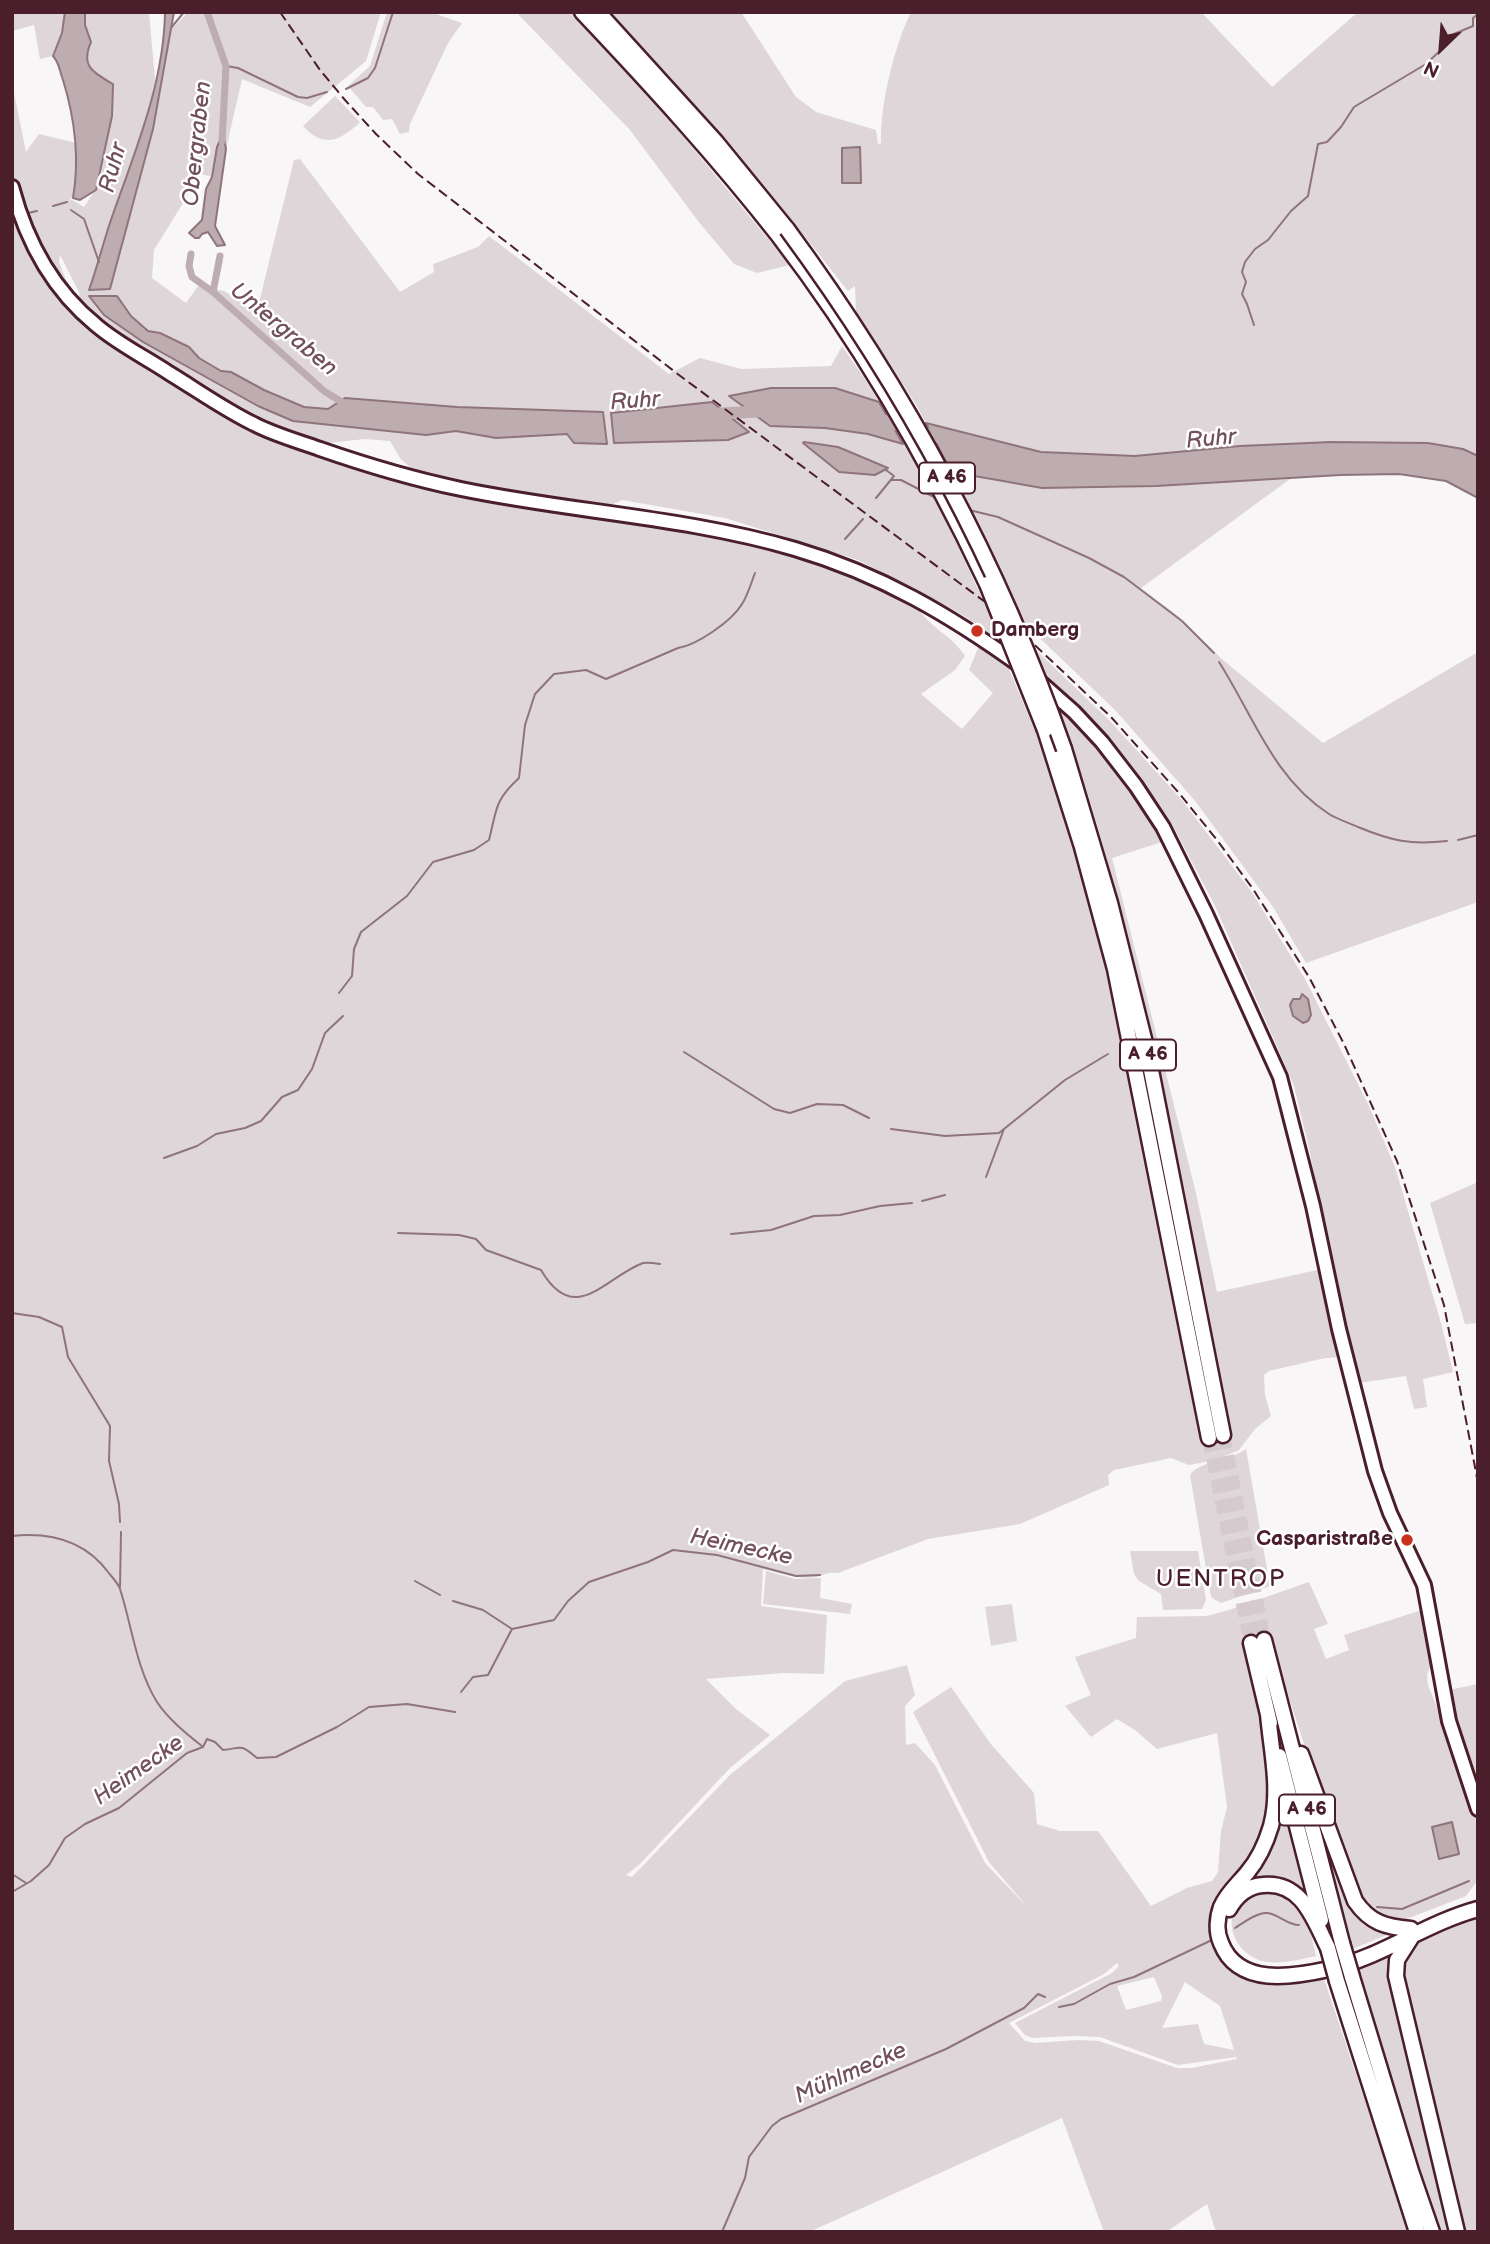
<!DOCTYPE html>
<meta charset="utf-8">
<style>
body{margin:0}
#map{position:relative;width:1490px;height:2244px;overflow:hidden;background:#f8f6f7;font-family:"Balsamiq Sans",sans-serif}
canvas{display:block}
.frame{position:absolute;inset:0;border:14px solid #4a1f2b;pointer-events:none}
.north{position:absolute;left:1406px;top:14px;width:70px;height:70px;-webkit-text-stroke:5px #fff;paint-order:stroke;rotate:205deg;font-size:19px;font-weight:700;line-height:28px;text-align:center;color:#4a1f2b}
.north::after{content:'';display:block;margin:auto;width:24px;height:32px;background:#4a1f2b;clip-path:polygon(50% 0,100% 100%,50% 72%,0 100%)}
</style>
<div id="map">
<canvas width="1490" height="2244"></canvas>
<div class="frame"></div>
<div class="north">N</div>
</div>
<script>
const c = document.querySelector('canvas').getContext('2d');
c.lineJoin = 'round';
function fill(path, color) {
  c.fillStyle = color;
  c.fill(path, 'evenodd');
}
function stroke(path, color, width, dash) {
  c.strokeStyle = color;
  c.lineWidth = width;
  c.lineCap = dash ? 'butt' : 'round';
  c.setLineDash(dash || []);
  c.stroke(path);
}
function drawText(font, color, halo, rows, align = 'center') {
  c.font = font + ' "Balsamiq Sans",sans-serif';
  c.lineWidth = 5;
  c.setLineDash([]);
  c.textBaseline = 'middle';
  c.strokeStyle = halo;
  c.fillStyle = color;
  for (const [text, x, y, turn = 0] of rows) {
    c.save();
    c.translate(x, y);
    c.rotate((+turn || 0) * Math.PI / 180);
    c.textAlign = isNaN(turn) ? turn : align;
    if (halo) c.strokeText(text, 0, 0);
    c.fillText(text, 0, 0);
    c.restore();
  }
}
fill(new Path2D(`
 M12,12h53l-3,21 -9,23 -13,3 -6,-34 -22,6z
 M85,12h64l6,68 -9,42 -37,103 -20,65 20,-1 44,-160 18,-99 17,-18h193l-15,49 -56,46 -68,-28 -16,70 -3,-14 -6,12 -5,30 -11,-3 -47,76 -2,28 34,25 12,-17 26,5 33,20 37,-151 6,-1 100,133 34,-20 -1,-8 45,-17 11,-11 180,138 31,-16 41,11 90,-3 11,-20c65,91 115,193 159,295l-40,-27 -103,-54 -133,-42 -103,-18 -15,7 -190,-33 -17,-16 -10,-17 -25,-2 -47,5 -65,-26 -141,-86 -32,-28 -1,-12 -19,-37 -1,7 8,21c-26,-33 -47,-70 -54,-112 -5,-25 -1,-62 -1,-88l14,69 13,-18 37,9 1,32 -4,23h-4l15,9 12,-18 9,-110c-19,-6 -21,-21 -14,-37l-6,-17zM117,296l14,20 17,15 41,16 10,11 22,13 10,1 33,18 40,17 24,2 17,-11 112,9 146,5 4,31 -40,-9 -71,4 -40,-7 -30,4 -133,-14 -35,-15 -115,-64zM711,402l37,30 -20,8 -114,3 -3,-30zM879,402l23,41 -34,-9 -43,-6zM804,442l34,5 50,21 -13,7 -36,-3z
 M387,12h43l32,11 -14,20 -38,81 -1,8 -9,2 -8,-15 -9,1 -10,-13h-7l-18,-21 22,-20z
 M516,12h56l90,99 128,154 -33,8 -23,-9 -36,-43 -68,-91z
 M609,12h132l55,85 20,15 60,18 2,14 3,-1c-1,-38 13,-96 30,-131h290l71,75 86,-75h120v444l-15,-7 -35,-6 -97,-1 -91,4 -105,10 -94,-4 -115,-29 -11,-20 -59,-91 -1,-26 -7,5 -65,-82z
 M335,96l25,26c-20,19 -36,27 -57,4z
 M12,204c13,41 29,64 55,98l207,136 183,58 305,49 89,25 65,34c10,22 36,31 49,52l-10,14 -34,24 41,35 31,-36 -24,-23 11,-27 26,19 46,109 33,108 41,174 74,388 32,-6c-22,-101 -43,-201 -63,-302 -29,-146 -60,-293 -114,-432 44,40 80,89 110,140l-53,17 84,335 21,99 105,-23 20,88 -17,1 -56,13 -5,4 1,20 6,21 -16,13 -16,21 -24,10 -26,5 -18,-7 -57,12 -6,5 1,10 -89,39 -92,15 -90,34c-14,-1 -11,2 -22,4 -17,3 -36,-4 -53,-8l-2,37 66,9 -3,59 -40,-1 -78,6 30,30 34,26 -40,33 -90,96 -14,11 6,2 98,-102 115,-94 62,-16 8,30 -10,11 1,39 9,-2 20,22 50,98 43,45 -39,-46 -76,-150 38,-25 39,56 44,50 3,31 23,7h38l53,75 36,-18 25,-7 6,-9 3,-41 6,-24 -10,-74 -60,16 -22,-19 -18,-11 -26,18 -26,-31 26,-11 -16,-38 61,-19 1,-21 70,-1 22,-6 80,-28 19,42 -14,5 12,30 23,-9 -5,-15 81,-26 7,51 -5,15 1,10 28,70 22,67v58l-12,16 -70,27 -32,-16 -57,-154 -36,-110 -24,5c10,50 36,145 16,192 -7,16 -20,26 -31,38 -7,8 -12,19 -17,28l18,64 23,9 67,-3 86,256h-193l-9,-28 -41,28h-62l-42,-114 -253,114h-797zM1117,1963l2,3 -7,7 -97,50 10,12 7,3 41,-2 27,1 78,28 58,-8 1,2 -45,9h-15l-78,-27 -21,-1 -43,3 -10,-2 -16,-18 95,-49zM1154,1977l8,19 -1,5 -35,9 -9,-24zM1185,1982l35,24 14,44 -30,-6 -6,-20 -36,4z
 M949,468c74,27 156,21 234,16 36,-2 72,-3 107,-5l-149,109 37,28 45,44 100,83 155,-91v250l-172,61 -33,-56 -77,-105 -80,-91 -92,-88z
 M1037,651l73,70 71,78 70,92 54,88 63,125 27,63 46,156 12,49 -30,7 4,28 -13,2 -8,-33 -47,7 -21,-85 -29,-150 -15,-62 -15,-35 -63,-143 -45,-86 -29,-42 -64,-72 -32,-30z
 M1478,1182v141l-13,1 -35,-121z
 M1246,1449l24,137 -49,17 -9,-5 -2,-6 -20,-117c7,-13 42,-15 56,-26z
 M1130,1551h68l8,49 -4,9 -39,1 -2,-16 -22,-13 -5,-7z
 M766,1571l29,8 26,-1 -1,20 32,6 -2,10 -87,-10z
 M1012,1604l5,37 -26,5 -6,-39z
 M1478,1684v111l-34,-104z
 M1298,1757l53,142 46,32 -45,18z
 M1283,1795l25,105 -10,-11 -58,-1 18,-21 13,-19z
 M1265,1890c43,7 42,29 51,66 -15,3 -32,8 -49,6 -33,-5 -51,-48 -17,-67 4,-3 10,-4 15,-5z
 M1478,1918v314h-17l-62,-256 4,-23 12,-10z
 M1399,1947l-6,11 61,274h-15l-82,-264z`), '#ded6d9');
const water = new Path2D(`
 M65,12h20v13l6,17c-11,25 3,31 22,42l-1,32 -16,74 -16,10 -7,-2c7,-41 2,-79 -10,-118 -4,-10 -3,-16 -10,-24l9,-23z
 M165,12h9l-21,117 -43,160 -21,1c9,-25 15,-51 24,-76 23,-65 51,-132 52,-202z
 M223,134l3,15 -11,77 10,19 -8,1 -9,-14 -6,2 -3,4h-4l-6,-5 13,-13 4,-31 6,-12 5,-30z
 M860,147l1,36h-19v-35z
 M89,296h28l14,20 17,15 12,2 29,14 10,11 22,13 10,1 33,18 40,17 24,2 17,-11 112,9 146,5 4,32 -33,-1 -7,-9 -71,4 -40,-7 -30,4 -133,-14 -35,-15 -115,-64 -39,-27z
 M771,388h64l44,14 24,42 -35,-10 -43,-6 -55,-2 -41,-30z
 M712,402l37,30 -21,8 -114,3 -3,-30z
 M926,423l115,29 94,4 105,-10 91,-4 97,1 35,6 15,7v42l-32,-17 -47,-7 -59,1 -184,11 -114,2 -73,-13 -20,-7z
 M804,442l34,5 50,21 -13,7 -36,-3 -36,-29z
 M1302,994l6,5 3,16 -3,6 -5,2 -10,-7 -3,-11 3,-6h7z
 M1452,1822l7,32 -20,5 -7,-32z`);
fill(water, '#bdadb0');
stroke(water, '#8f747b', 2);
stroke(new Path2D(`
 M171,28l13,-16
 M226,66l12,2 60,29 9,1 20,-6
 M346,89l22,-11 7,-10 18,-56
 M53,206l14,-4
 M71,210l13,9 15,43
 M28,213l9,-2
 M12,216h1
 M1254,325l-7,-21 -5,-10 4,-12 -4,-10 3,-10 10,-13 13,-9 23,-29 17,-15 10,-52 9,-2 14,-15 13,-20 72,-43 19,-18 2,-6 7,-6 19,-8v-8l5,-4
 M892,480h9l35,18
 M876,498l18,-22 -8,-6
 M969,510l29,7 91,41 35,19 58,44 32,32
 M845,539l18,-20
 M1219,662c34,53 54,116 110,152 8,5 20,9 29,13 34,14 52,18 89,14
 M1458,840l20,-5
 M339,993l13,-17 2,-27 7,-17 46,-36 26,-34 41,-12 15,-10c8,-31 5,-39 30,-62l6,-53 10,-31 19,-20 32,-4 20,9 72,-31c19,-3 54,-27 64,-44 6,-9 9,-21 13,-31
 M684,1052l90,57 16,4 27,-9 26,1 26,13
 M891,1129l54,7 54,-3 66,-53 43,-26
 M164,1158l33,-12 19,-12 29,-6 16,-7 21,-24 16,-7 14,-21 13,-36 18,-17
 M986,1177l18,-48
 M922,1201l23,-6
 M398,1233l61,2 17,4 10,11 55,20c34,58 64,7 102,-7 5,-1 11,0 17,1
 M731,1234l40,-4 43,-14 26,-1 40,-9 32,-3
 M12,1313l27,4 23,10 6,30 42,69 -1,35 10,43 1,18
 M12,1536c38,-4 72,4 96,36 4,5 10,11 12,17 12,37 16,79 37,113 11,17 30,32 46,45
 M415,1581l25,14
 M120,1587l1,-55
 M453,1601l30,9 29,19
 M461,1692l12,-15 15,-2 24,-46 42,-9 14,-19 21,-19 59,-20 25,-12 44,5 79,21 24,-1
 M12,1874l14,9
 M12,1892l19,-11 18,-16 16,-27 20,-14 34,-16 68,-55 16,-6 4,-8 8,3 8,8c20,-2 16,-7 34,8l19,-1 61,-30 32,-20 38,-3 48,8
 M1377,1907l25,2 67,-28
 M1235,1928c8,-5 22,-16 32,-15 12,1 20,12 32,12
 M1059,2007l15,-3 36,-20 24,-7 80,-38
 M722,2232l23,-54 4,-21 23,-31 9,-7 165,-70 78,-41 14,-14 7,3`), '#8f747b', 2);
stroke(new Path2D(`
 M207,12l19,54 -4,75
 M191,254l-2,12 3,11 21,15 111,99 24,15
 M213,292l7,-36`), '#bdadb0', 7);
stroke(new Path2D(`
 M712,414l55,-3
 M875,418l73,22`), '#bdadb0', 12);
stroke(new Path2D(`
 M1223,1435l41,205
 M1209,1438l42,205`), '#d5cbce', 14, [14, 7]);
const secondary = new Path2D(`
 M12,187c14,53 41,103 84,138 22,19 49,32 73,48 28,17 56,37 85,51 21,11 44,17 66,25 46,16 93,30 141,40 111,23 225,28 334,60 85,25 155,66 227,118
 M1039,681l35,31 28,30 34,44 27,41 43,87 74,163 33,129 26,123 36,142 15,42 34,72 25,136 29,88`);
const motorway = new Path2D(`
 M582,12c68,72 135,145 196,223 83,108 151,226 209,349
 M598,12l118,130 71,87
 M1045,730l37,117 33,122 94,469
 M1064,749l46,154 38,152 75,380
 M1264,1640l78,303
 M1251,1643l19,80
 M1268,1714c3,36 13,76 3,112 -5,17 -13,34 -24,47 -9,11 -20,20 -26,34 -4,11 -5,25 0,36 17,44 72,34 108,26 53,-12 97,-46 149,-60
 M1301,1754l54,147c15,22 31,26 56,28
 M1279,1756l42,164
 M1229,1909c8,-14 19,-23 34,-24 39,-4 51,35 65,63
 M1411,1938l-14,22 -1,16 61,256
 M1352,1977l59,194 21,61
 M1337,1981l80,251`);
stroke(secondary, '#4a1f2b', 18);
stroke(motorway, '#4a1f2b', 19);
stroke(secondary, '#fff', 12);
stroke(motorway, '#fff', 14);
stroke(new Path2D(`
 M280,12l40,58 25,30 31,34 42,40 261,201 325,241 107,101 68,76 38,47 36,49 56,88 35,67 53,117 47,144 34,178`), '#4a1f2b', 2, [10, 5]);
const motorwayBridge = new Path2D(`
 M787,229c118,160 211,332 277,520
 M987,584l58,146
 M1342,1943l10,34
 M1328,1948l9,33`);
stroke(motorwayBridge, '#4a1f2b', 19, []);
stroke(motorwayBridge, '#fff', 14);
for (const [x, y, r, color] of [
 [977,631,7,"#c8321e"],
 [1407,1540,7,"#c8321e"]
]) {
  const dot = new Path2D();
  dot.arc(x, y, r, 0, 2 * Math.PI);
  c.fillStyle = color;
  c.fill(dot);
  stroke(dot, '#fff', 2.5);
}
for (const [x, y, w] of [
 [947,478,56],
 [1148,1055,56],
 [1307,1810,56]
]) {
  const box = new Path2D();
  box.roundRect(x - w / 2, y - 15.5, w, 31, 5);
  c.fillStyle = '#fff';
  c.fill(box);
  stroke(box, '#4a1f2b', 2);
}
drawText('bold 19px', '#4a1f2b', null, [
 ["A 46",947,478],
 ["A 46",1148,1055],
 ["A 46",1307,1810]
]);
drawText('bold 21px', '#4a1f2b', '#fff', [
 ["Damberg",991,631],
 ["Casparistraße",1393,1540,"right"]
], 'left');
drawText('italic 23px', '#72515a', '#fff', [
 ["Obergraben",198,144,-84],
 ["Ruhr",114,168,-75],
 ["Untergraben",283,330,40],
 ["Ruhr",635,402,-4],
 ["Ruhr",1211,440,-5],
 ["Heimecke",741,1548,12],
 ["Heimecke",139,1771,-35],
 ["Mühlmecke",851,2074,-24]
]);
c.letterSpacing = '2px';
drawText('24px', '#4a1f2b', '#fff', [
 ["UENTROP",1221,1580]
]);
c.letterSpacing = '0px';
</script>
